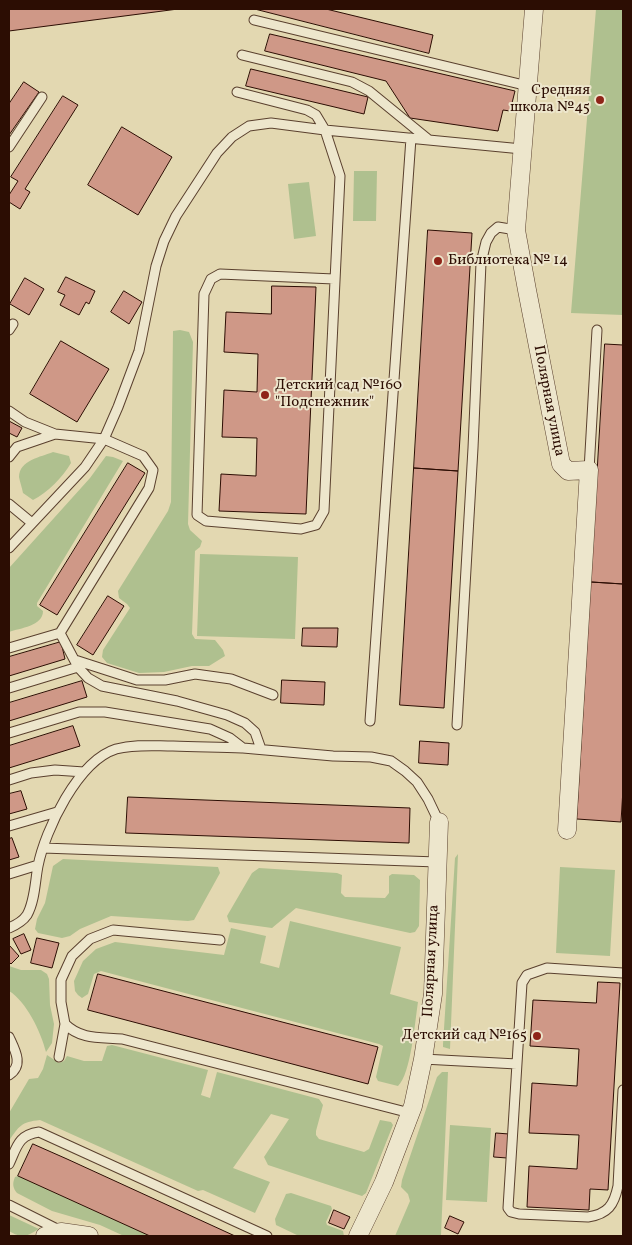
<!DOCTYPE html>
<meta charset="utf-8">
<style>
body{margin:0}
#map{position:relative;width:632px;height:1245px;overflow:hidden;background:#e3d8b1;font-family:Vollkorn,serif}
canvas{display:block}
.frame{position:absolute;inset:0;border:10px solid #2c0d03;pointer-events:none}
</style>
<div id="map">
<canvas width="632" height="1245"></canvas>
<div class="frame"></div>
</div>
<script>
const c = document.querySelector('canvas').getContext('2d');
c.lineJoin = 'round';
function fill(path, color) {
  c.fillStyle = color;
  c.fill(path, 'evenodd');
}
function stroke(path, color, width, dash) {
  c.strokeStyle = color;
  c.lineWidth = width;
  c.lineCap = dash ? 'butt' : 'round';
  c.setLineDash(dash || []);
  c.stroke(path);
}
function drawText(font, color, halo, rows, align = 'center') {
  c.font = font + ' Vollkorn,serif';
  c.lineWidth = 4;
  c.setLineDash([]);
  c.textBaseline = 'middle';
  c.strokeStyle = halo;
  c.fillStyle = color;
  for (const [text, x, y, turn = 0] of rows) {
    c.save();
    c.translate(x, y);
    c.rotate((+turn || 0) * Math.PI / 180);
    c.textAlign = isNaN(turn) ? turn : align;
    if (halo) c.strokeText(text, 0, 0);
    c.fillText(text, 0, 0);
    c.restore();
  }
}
fill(new Path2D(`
 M596,9h27v306l-52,-2z
 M354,171h23l-1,50h-23z
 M309,182l7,54 -22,3 -6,-55z
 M180,330l9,2 4,10 -5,182 2,6 12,11 -2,6 -5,4 -3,83 3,5 20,1 8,10 2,6 -16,10h-17l-28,6 -25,1 -32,-10 -5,-6 1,-7 27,-42 -3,-4 -8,-6 -1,-7 50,-80 3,-9 2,-171z
 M53,452l16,4 2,7c-8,14 -24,30 -38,37l-10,-7c-1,-5 -3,-11 -4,-16 0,-17 22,-20 34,-25z
 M106,456l7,1 10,4 -86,142v3l6,5c0,15 -23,17 -34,21v-64l81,-90z
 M200,554l98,3 -3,82 -98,-3z
 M458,854l-8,195 -7,-2v-3l12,-186z
 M63,859l155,8 2,6 -26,47 -6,1 -77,-5 -31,13 -10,7 -8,2 -24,-5 -3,-4 2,-10 8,-16 8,-37z
 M560,867l55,3 -5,86 -54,-3z
 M259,868l78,5 5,2 -1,18 4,4 40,1 4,-5v-17l3,-2 22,1 6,5 -1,46 -4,6 -5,1 -114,-25 -24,20 -43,-6 -2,-6 25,-43z
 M290,921l111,26 -11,47 28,8c-3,19 -7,72 -20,84l-20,-5 -2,-4 7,-31 -4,-2 -278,-73 -7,3 -6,20 -6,4 -4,-3 -3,-4 -1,-10 9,-20 13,-12 19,-7 109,13 7,-27 35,8 -6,27 19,5z
 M9,966l12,4h20l6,4 2,5 1,26 4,19 -2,19 -6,9c-5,-20 -20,-51 -37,-61z
 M112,1045l96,25 -7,25 9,3 7,-26 102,27 4,6 -7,26v4l3,4 45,13 5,-3 11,-29 11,2 2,3 -27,68 -4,3 -94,-31 -4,-8 25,-38 -18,-5 -38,54 37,14 -15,31 -52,-23 -5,1 -158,-71c-19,2 -21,6 -31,21v-28l20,-34 9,-1 5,-9 4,-14 12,8 5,-2 3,-5 17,5h18l5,-15z
 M442,1072h6l-7,163 4,1h-50l15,-35 -2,-7 -7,-7 1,-7 35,-103z
 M450,1125l41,3 -4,74 -41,-2z
 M18,1176l132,60h-26l-24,-11 -48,-14 -35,-18c-4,-5 -5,-9 -2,-16z
 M291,1193l40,13 1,3 -6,13 1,3 16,6 1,5h-45l-23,-11 -1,-6 11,-25z
 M9,1215l30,14c-14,8 -16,10 -30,2z`), '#afc08f');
const building = new Path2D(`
 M9,9h169l-169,22z
 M255,9h71l107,26 -4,18z
 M270,34l245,57 -5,20 -7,-1 -5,21 -88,-13 -24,-37 -121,-30z
 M251,69l117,28 -4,17 -118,-28z
 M24,82l15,10 -30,43v-31z
 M63,96l15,9 -53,84 5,3 -10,17 -11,-7v-7l9,-14 -7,-4z
 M122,127l50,30 -34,58 -50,-30z
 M428,230l44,3 -14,238 -44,-3z
 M66,277l29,14 -6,13 -3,-2 -7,13 -19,-10 5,-10 -7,-3z
 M25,278l19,11 -15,26 -19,-11z
 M272,286l44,1 -10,227 -87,-3 2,-37 35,2 1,-38 -35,-1 2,-47 33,2 1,-38 -34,-2 2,-40 45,2z
 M124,291l18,11 -13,22 -18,-12z
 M61,341l48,28 -32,53 -47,-28z
 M605,344l18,1v239l-32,-2z
 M9,421l13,7 -5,9 -8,-4z
 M128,463l17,10 -88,142 -17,-10z
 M414,468l44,3 -14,237 -44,-3z
 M591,582l32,2v205l-2,33 -44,-3z
 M108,596l16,10 -31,49 -16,-10z
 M303,628h35l-1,19 -35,-1z
 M61,642l4,17 -56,17v-19z
 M282,680l43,2 -1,23 -43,-2z
 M82,681l5,16 -78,24v-18z
 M73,726l7,20 -71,22v-22z
 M420,741l29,2 -1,22 -29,-2z
 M21,791l6,18 -18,5v-20z
 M128,797l282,11 -1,35 -283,-10z
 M12,838l7,19 -10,3v-21z
 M24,934l7,16 -10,4 -8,-15z
 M37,938l22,5 -7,25 -21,-5z
 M9,945l10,11 -8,8 -2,-2z
 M98,974l280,73 -10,37 -280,-74z
 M598,982l22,1 -12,207 -18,-1 -1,21 -62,-3 2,-41 48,3 2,-34 -50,-2 3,-50 45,3 2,-37 -49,-3 3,-46 63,3z
 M496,1133l13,1 -2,24 -13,-1z
 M33,1144l34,15 168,77h-85l-132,-60z
 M334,1210l16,7 -6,12 -15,-6z
 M450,1216l14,6 -6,12 -13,-6z`);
fill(building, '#cf9887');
stroke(building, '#2c0d03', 1);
const lane = new Path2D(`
 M254,20l274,66
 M242,55l110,27 17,9 60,49
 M237,92l70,18 9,5 9,15 15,46 -16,335 -8,14 -15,4 -95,-8 -9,-6 7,-221 7,-15 9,-5 114,5
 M9,147l33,-50
 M9,330l4,-6
 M9,411l16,11 30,12 49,5 39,17 10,14 -4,18 -89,145
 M9,457l8,-10 38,-13
 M589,470l8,-140
 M9,504l23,19
 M9,548l76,-81 19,-28 14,-32 21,-56 17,-85 8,-25 12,-25 41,-63 15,-16 17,-11 22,-3 54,7 197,19
 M9,648l51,-15 18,34 10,11 14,8 75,15 50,14 18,8 10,9 6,17
 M75,660l62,20h28l30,-6 36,5 42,16
 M9,688l69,-21
 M370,721l41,-583
 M457,725l16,-277 8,-185 5,-21 5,-9 7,-6 18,3
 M9,733l70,-21h26l105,17 20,9 13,10 90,8 38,1 20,4 14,10 12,11 11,17 11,23
 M9,780l22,-7 24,-3 29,2
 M9,826l48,-14
 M43,848l394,14
 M9,874l29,-9
 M9,928c7,-3 14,-7 18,-13 8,-14 8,-34 11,-49 7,-36 40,-105 78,-117 19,-5 38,-3 57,-3 23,1 46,1 69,2
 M623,973l-76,-5 -20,7 -5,8 -14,225 3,4 8,2 69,3c20,-3 26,-12 30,-31l5,-96
 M65,1024c16,16 36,13 57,15l288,74
 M9,1037c6,13 15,28 0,38
 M59,1057l6,-33 -4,-22v-22l11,-24 18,-17 23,-9 107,10
 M423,1059l94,5
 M9,1164c8,-17 9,-29 30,-32l228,104
 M9,1205l50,25`);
const street = new Path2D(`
 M534,9l-18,221 11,60 34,174 7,7 21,-1 -22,360
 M45,1236l16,-4 28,4
 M358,1236l26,-54 29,-76 10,-47 10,-65 6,-172`);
stroke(lane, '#5a402e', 11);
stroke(street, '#5a402e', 19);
stroke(lane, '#ede6cc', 9);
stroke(street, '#ede6cc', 18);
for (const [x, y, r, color] of [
 [600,100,5,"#8f2418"],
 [438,261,5,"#8f2418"],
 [265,395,5,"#8f2418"],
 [537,1036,5,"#8f2418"]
]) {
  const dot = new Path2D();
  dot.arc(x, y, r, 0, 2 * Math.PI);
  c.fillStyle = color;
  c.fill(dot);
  stroke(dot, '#ede6cc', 2);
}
drawText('15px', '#2c0d03', '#ede6cc', [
 ["Средняя",590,91],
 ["школа №45",590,108],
 ["Библиотека № 14",448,261,"left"],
 ["Детский сад №160",275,386,"left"],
 ["\"Подснежник\"",275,403,"left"],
 ["Детский сад №165",527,1036]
], 'right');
drawText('15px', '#2c0d03', '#ede6cc', [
 ["Полярная улица",548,401,79],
 ["Полярная улица",432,961,-87]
]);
</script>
